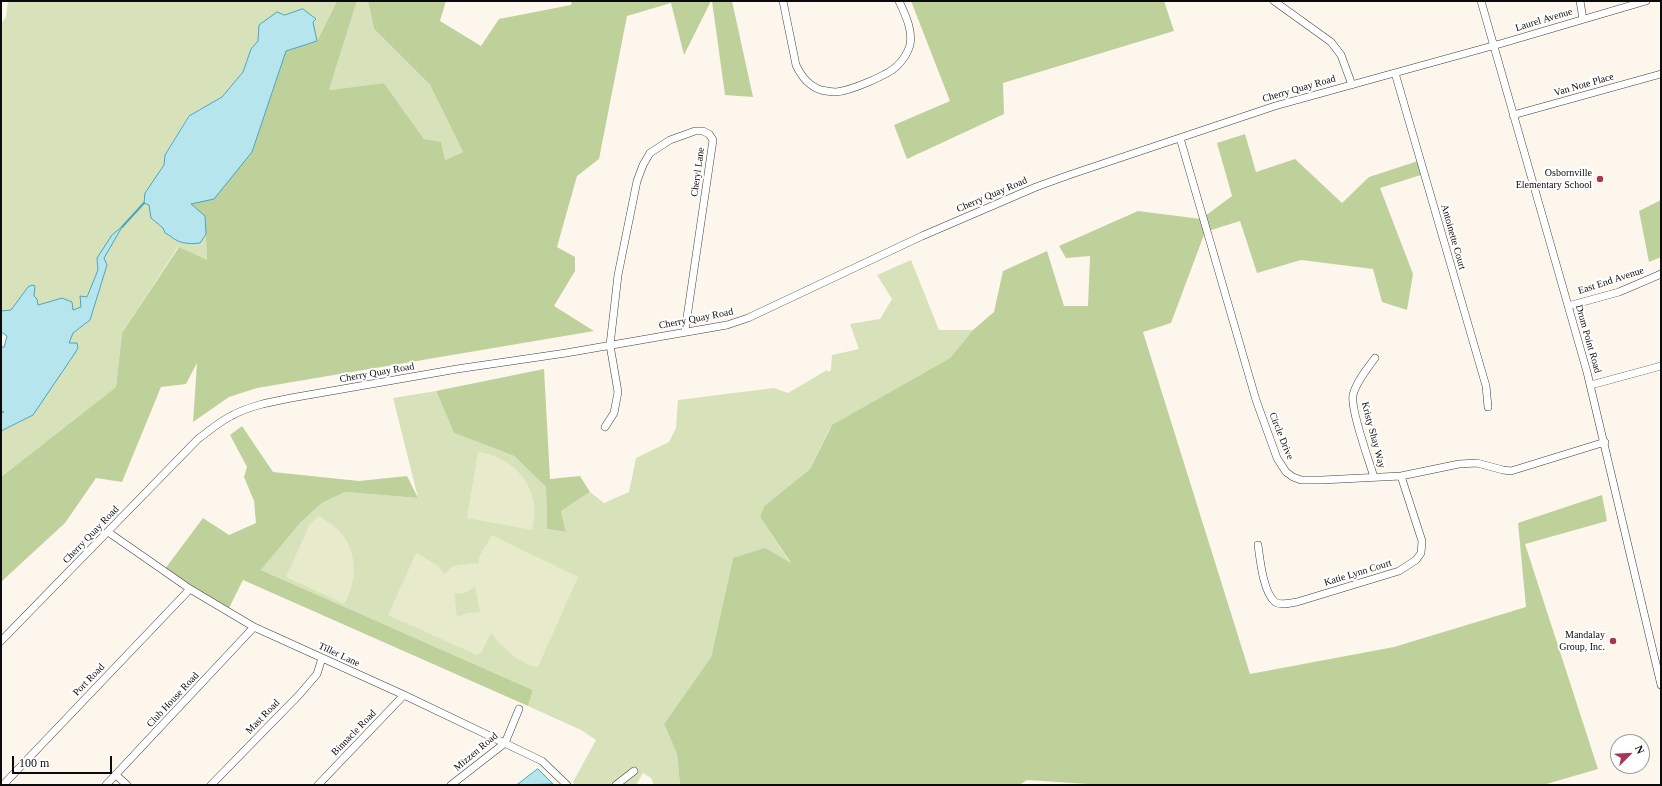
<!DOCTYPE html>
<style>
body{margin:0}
#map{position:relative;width:1662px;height:786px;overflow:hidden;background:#fdf6ec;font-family:"Times New Roman",serif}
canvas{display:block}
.frame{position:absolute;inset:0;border:2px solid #0b0b0b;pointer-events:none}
.north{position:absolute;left:1610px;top:734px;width:40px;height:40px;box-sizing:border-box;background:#fff;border:1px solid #9d9d9d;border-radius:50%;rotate:66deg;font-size:11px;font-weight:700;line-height:16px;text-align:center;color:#0b0b0b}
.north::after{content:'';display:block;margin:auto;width:14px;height:18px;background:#a93554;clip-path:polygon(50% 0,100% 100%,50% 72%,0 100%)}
.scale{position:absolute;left:12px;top:756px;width:100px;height:18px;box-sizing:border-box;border:2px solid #0b0b0b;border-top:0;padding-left:5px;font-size:12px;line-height:14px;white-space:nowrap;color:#0b0b0b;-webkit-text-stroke:3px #fff;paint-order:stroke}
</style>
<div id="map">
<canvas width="1662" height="786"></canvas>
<div class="frame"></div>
<div class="north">N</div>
<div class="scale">100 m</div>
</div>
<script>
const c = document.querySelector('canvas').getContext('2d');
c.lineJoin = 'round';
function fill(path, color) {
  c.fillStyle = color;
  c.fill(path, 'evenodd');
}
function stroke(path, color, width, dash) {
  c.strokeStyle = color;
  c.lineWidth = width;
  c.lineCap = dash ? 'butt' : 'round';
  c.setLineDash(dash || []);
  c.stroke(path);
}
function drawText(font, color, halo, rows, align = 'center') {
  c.font = font + ' "Times New Roman",serif';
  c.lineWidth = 4;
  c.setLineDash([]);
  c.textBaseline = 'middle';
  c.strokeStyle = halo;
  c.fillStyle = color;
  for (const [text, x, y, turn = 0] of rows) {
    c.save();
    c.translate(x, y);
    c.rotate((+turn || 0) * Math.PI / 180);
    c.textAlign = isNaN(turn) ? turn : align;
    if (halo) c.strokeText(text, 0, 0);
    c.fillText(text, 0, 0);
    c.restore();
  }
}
fill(new Path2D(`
 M8,1h329l-20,40 -4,-19 3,-2 -13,-11 -19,6 -7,-3 -18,13 -1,16 -7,8 -8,23 -21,25 -34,19 -23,39 -1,10 -19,28 4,12 2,13 12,10 2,5 6,2 5,5 24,3 6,-9 1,27 -29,-14 -56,86 -6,54 -115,90v-46l32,-16 40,-82 17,-13 17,-55 -10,-7 1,12 -11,27 -6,-1v11l-8,3 -11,-12 -24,7 -4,-9v-5l-6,-4 -17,23 -10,1v-287l5,-7z
 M357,1h11l6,28 56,56 33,67 -18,8 -21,-21 -40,-56 -55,7z
 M911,260l28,70h34l-23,28 -107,61 -13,9 -20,41 -46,37 -4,11 31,47 -58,-6 -22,99 -47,67 13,30 3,31h-26l-3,-7 -8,-5 -7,12h-62l-1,-3 23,-42 -15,-10 -53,-24 5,-16 -272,-120 40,-48 21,-19 23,-11 73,6 -25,-100 43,-7 18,42 60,23 32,31 1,42 19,3 -5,-21 29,-19 14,11 25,-11 7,-34 33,-16 7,-14 2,-28 96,-12 14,5 39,-23 1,2 3,-2 1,-15 27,-6 -9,-25 30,-5 12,-20 -15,-24z`), '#d8e2ba');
fill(new Path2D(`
 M337,1h20l-28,89 55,-7 40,56 17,3 4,18 18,-8 -33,-67 -56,-56 -6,-28h78l-6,20 41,25 18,-27 72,-14 1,-4h139l-27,54 -13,-52 -44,13 -28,143 -22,17 -20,71 18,10v14l-21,35 40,25 -337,57 -28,9 -36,25 4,-59 -11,21 -25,3 -39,95 -26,-4 -31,45 -64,59v-105l115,-90 6,-54 57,-86 28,13 -2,-44 -15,-12 62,-52 34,-101 31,-10z
 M712,1h20l21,96 -28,-2z
 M911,1h253l10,30 -171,52 1,31 -97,45 -13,-34 56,-24z
 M1245,134l11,38 39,-13 47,44 27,-26 52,-17 3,14 -44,14 33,86 -6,36 -25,-8 -9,-33 -72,-9 -44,13 -17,-52 -35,11 -34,91 -28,9 107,342 144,-27 132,-40 -8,-84 84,-28 5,26 -82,23 73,225 -55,16h-440l-76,-5 -8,5h-339l-3,-31 -13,-30 47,-67 22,-99 32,-10 26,15 -31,-46 4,-11 46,-37 22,-44 118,-67 23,-28 21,-18 9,-41 44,-20 17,55h24l2,-50 -24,2 -7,-12 79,-35 63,8 31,-23 -15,-53z
 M1661,200v57l-12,5 -10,-51z
 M544,369l6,110 30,-3 10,16 -29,19 5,21 -19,-3 -1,-42 -32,-31 -60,-23 -18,-42z
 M242,426l31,46 86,9 48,-5 11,22 -73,-6 -23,11 -21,19 -40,48 272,120 -5,16 -285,-126 -17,34 -64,-41 41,-55 26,17 27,-12 -2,-22 -10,-24 3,-10 -17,-32z`), '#bfd19b');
fill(new Path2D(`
 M478,452c39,5 65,40 54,78l-65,-12z
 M319,516c7,5 16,9 22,17 17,20 16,49 3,71l-58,-27 24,-53z
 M492,535l86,42 -40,90c-19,-3 -35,-19 -47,-34l-10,20 -4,2 -89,-40 28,-62 21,12 8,9 7,-8 24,-3 1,3 3,-11zM475,586l5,26 -12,1 -11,4 -3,-24c8,2 15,-1 21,-7z`), '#e7ebcb');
const water = new Path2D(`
 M303,9l13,10 -3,3 4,19 -31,10 -34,101 -38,47 -23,5 14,12 1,18 -6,9c-7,1 -17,1 -24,-3 -4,-2 -6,-5 -11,-7l-2,-5 -12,-10 -2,-13 -5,-2 1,-10 19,-28 1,-10 24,-39 33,-19 21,-25 8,-23 7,-8 1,-16 18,-13 7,3z
 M122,227l-18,31 3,7 -17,55 -17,13 -4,10h8l1,5 -3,5 -42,62 -32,16v-17l3,-2 -3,-1v-64h3l3,-11 -6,-4v-21l10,-1 17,-23 4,-2 3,1 -1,10 3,3 1,6 24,-7 10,4 1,8 8,-3 -1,-11 7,1 11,-27 -1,-12 15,-23z
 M538,769l15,15 -36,1z`);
fill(water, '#b7e5ee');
stroke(water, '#47a6bc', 1);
stroke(new Path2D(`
 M122,227l22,-24`), '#47a6bc', 2);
const minor = new Path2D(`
 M783,1l13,64c5,11 13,21 25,25 5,1 11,2 15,2 14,-1 52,-17 61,-26 6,-6 11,-14 13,-21 3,-15 -5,-31 -11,-44
 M1274,1l57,41 10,13 11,30
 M1481,1l106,371 74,313
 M1580,1l3,18
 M1395,73l91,313 2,21
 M1513,115l148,-41
 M1180,138l76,262 21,58 9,14 7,5 8,3h21l79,-4 58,-12 18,-1 26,7 8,1 94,-29
 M1568,306l51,-14 42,-18
 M1591,385l70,-19
 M605,427l9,-14 4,-21 -8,-47 8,-70 19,-94 6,-16 7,-12 20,-13 25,-9h8l6,3 4,6 -28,191
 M1374,477c-5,-16 -24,-69 -21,-82 3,-13 14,-26 22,-37
 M108,532l82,57 64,38 150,68 138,66 25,24
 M1258,545c2,14 5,47 17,57 6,4 15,1 22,0l102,-31 17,-11 5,-7 1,-12 -21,-65
 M1,641l197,-202c11,-8 21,-17 33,-23 18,-10 39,-14 60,-18l166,-29 109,-16 161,-28 21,-7 174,-82 114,-49 33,-12 206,-69 228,-63 143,-42
 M116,775l11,10
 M3,785l187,-196
 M106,785l148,-158
 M211,785l88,-90 18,-21 5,-16
 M318,785l86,-90
 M451,785l54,-42 14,-34
 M616,785l18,-14`);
stroke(minor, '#3e3e3e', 8);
stroke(minor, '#fff', 7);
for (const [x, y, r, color] of [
 [1600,179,4,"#a93554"],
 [1613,641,4,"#a93554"]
]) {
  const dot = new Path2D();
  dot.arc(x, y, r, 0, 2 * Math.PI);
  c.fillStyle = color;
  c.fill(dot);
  stroke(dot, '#fff', 1.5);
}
drawText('10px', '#0b0b0b', '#fff', [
 ["Laurel Avenue",1544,20,-17],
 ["Van Note Place",1584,85,-16],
 ["Cherry Quay Road",1299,89,-16],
 ["Cheryl Lane",698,172,-82],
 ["Cherry Quay Road",992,195,-23],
 ["Antoinette Court",1453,237,74],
 ["East End Avenue",1611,281,-18],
 ["Cherry Quay Road",696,319,-11],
 ["Drum Point Road",1588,339,74],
 ["Cherry Quay Road",377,373,-10],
 ["Kristy Shay Way",1373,435,75],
 ["Circle Drive",1281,436,68],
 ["Cherry Quay Road",91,535,-46],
 ["Katie Lynn Court",1358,573,-17],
 ["Tiller Lane",339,655,25],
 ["Port Road",89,680,-46],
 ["Club House Road",173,700,-47],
 ["Mast Road",263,717,-46],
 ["Binnacle Road",354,733,-46],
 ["Mizzen Road",476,752,-40]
]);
drawText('10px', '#0b0b0b', '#fff', [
 ["Osbornville",1592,173],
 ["Elementary School",1592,185],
 ["Mandalay",1605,635],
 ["Group, Inc.",1605,647]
], 'right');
</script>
